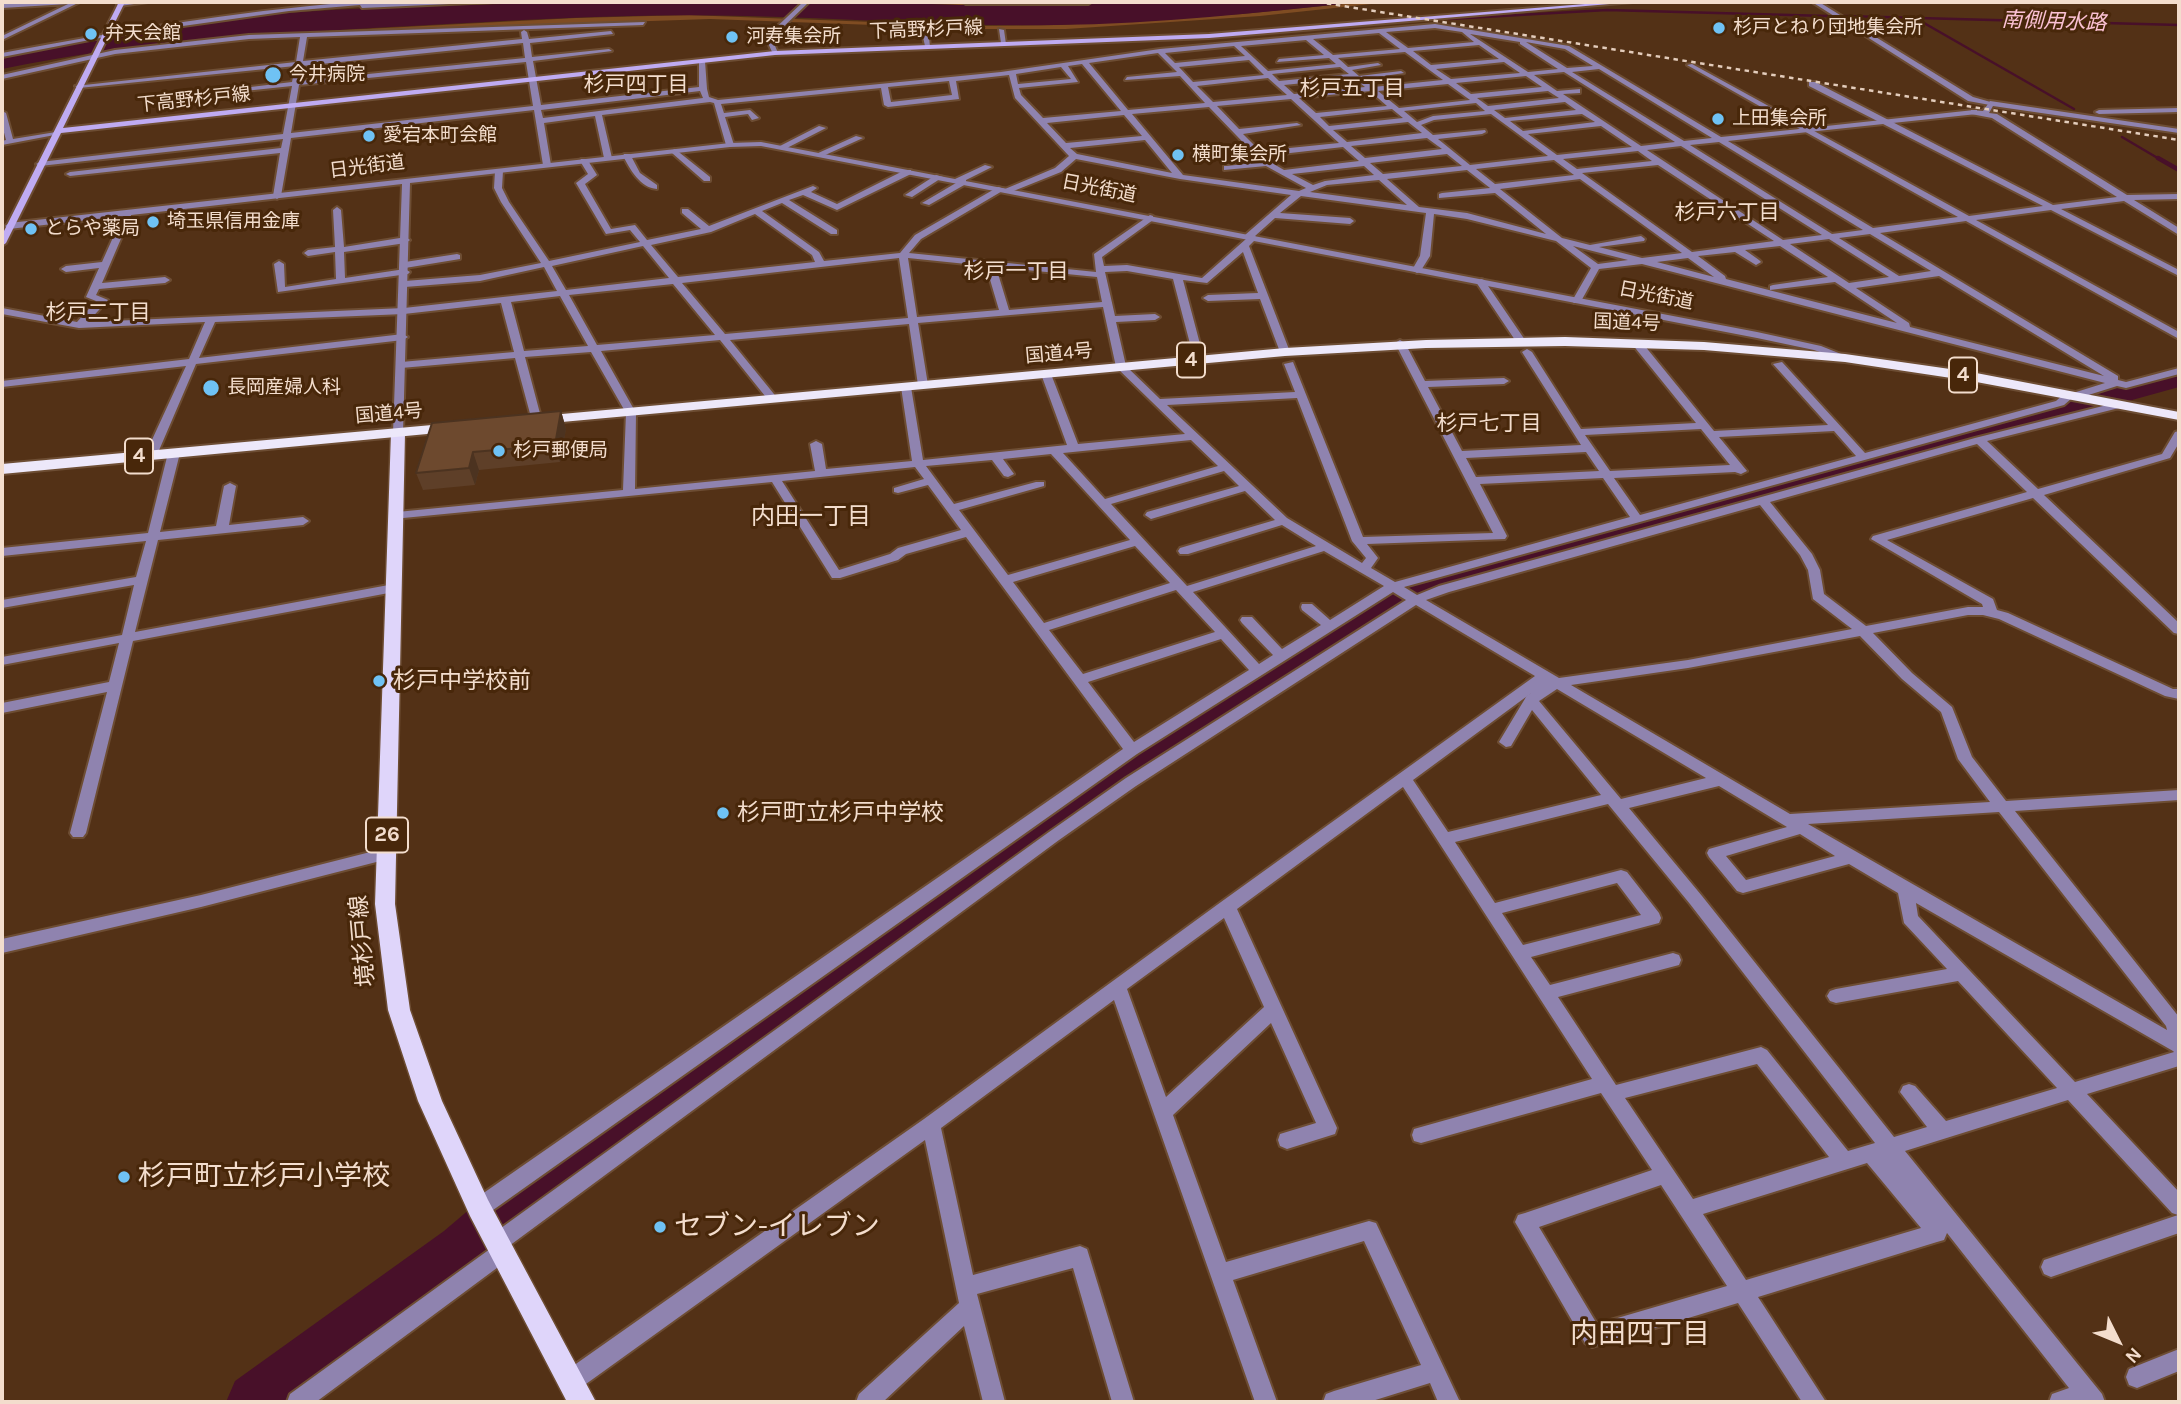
<!DOCTYPE html>
<meta charset="utf-8">
<style>
body{margin:0}
#map{position:relative;width:2181px;height:1404px;overflow:hidden;background:#533116;font-family:Karla,sans-serif}
canvas{display:block}
.frame{position:absolute;inset:0;border:4px solid #f3ddcd;pointer-events:none}
.north{position:absolute;left:2083px;top:1306px;width:70px;height:70px;-webkit-text-stroke:5px #48270a;paint-order:stroke;rotate:133deg;font-size:19px;font-weight:700;line-height:28px;text-align:center;color:#f3ddcd}
.north::after{content:'';display:block;margin:auto;width:24px;height:32px;background:#f3ddcd;clip-path:polygon(50% 0,100% 100%,50% 72%,0 100%)}
</style>
<div id="map">
<canvas width="2181" height="1404"></canvas>
<div class="frame"></div>
<div class="north">N</div>
</div>
<script>
const c = document.querySelector('canvas').getContext('2d');
c.lineJoin = 'round';
function fill(path, color) {
  c.fillStyle = color;
  c.fill(path, 'evenodd');
}
function stroke(path, color, width, dash) {
  c.strokeStyle = color;
  c.lineWidth = width;
  c.lineCap = dash ? 'butt' : 'round';
  c.setLineDash(dash || []);
  c.stroke(path);
}
function drawText(font, color, halo, rows, align = 'center') {
  c.font = font + ' Karla,"Noto Sans JP",sans-serif';
  c.lineWidth = 6;
  c.setLineDash([]);
  c.textBaseline = 'middle';
  c.strokeStyle = halo;
  c.fillStyle = color;
  for (const [text, x, y, turn = 0] of rows) {
    c.save();
    c.translate(x, y);
    c.rotate((+turn || 0) * Math.PI / 180);
    c.textAlign = isNaN(turn) ? turn : align;
    if (halo) c.strokeText(text, 0, 0);
    c.fillText(text, 0, 0);
    c.restore();
  }
}
fill(new Path2D(`
 M866,2l156,2 149,-2 -179,4z
 M1363,2h27l-130,14 -194,13h-83l-273,-10 -440,15 306,-16 112,-3 291,11 81,-1 182,-11z`), '#7f4c22');
fill(new Path2D(`
 M582,2h284l126,4 179,-4h192c-102,10 -205,22 -308,23 -103,2 -205,-7 -308,-9 -112,-3 -224,4 -336,10 -137,7 -275,15 -409,43v-12c98,-21 198,-38 299,-45 93,-7 188,-7 281,-10z`), '#481029');
stroke(new Path2D(`
 M1844,16l335,9
 M1449,19l158,-9 220,6
 M1924,23l150,86
 M2122,137l39,23`), '#481029', 2.5);
stroke(new Path2D(`
 M2158,158l21,12`), '#481029', 4.5);
fill(new Path2D(`
 M2179,369v18l-746,207 -295,187 -602,440 -52,48 -179,133h-79l9,-21 209,-150 54,-46 612,-424 299,-183z`), '#481029');
const minor = new Path2D(`
 M42,2h38l-78,38v-4l66,-32 -66,4v-4z
 M125,2h23l-28,4 -3,-2z
 M351,2h22l-3,2 123,-2 -131,6 -2,-3 -71,6 -184,26 -103,20v-4c116,-22 232,-41 349,-51z
 M803,2h6l-35,34 -1,5 5,12 -5,1 -6,-13 1,-6z
 M963,2h128l-3,2h-122z
 M645,22l-2,3 -336,12 -4,24 219,-22 -1,-7 3,-2 3,2 2,7 82,-8 2,3 -83,9 2,14 77,-8 3,2 -79,10 8,44 158,-18v-26l3,-2 3,2 2,28 2,8 9,3 283,-28 159,-23 275,-25 134,22 152,91 79,-8 -113,-64 5,-1 277,152 74,-10 -234,-120v-4h6l238,123 64,-8 -125,-79 -21,-4v-4l12,1 7,-10 189,28v4l-186,-27 -4,7 8,1 130,81 52,-1v5l-45,1 45,28v7l-55,-34 -63,8 118,61v6l-128,-66 -75,10 203,112v7l-213,-118 -86,12 238,143v4l8,2 53,-14v6l-53,14 -9,-2 -38,12h-7l-8,7 -660,182 13,8 22,-9 536,-148 144,-36 4,1v4l-136,34 51,48 124,-35 13,-22 4,-1v12l-9,15 -126,37 135,128v11l-5,-1 -141,-135 -146,42 106,59 4,11 11,3 165,76h6v10l-14,-3 -166,-77 -16,-4h-15l-95,18 39,40 40,34 20,50 34,44 173,-11v10l-164,11 164,206v49l-92,28 92,98v41l-128,44 -7,-3 -3,-7 3,-7 134,-45 -6,-2 -104,-113 -163,51 197,243 3,8h-56l3,-8 17,-6 -122,-155 -3,7 -7,2 -179,55 68,105h-24l-64,-99 -146,44 -7,-4 -70,-121 3,-7 7,-2 127,-43 -51,-77 -180,50 -7,-2 -2,-6 2,-6 7,-2 171,-48 -189,-292 -166,122 100,219 -2,6 -48,15 -7,-3 -2,-6 2,-6 36,-11 -45,-100 -98,92 53,147 143,-41 7,2 84,179h-22l-8,-19 -61,19h-46l3,-8 8,-3 87,-26 -57,-124 -131,39 44,122h-22l-141,-402 -173,128 32,147 107,-29 7,3 47,153h-22l-39,-134 -96,26 28,108h-22l-19,-76 -81,76h-27l3,-8 100,-91 -34,-163 -346,249 -8,3 -8,-3 -3,-8 3,-8 361,-254 297,-217 314,-226 -119,-71 -280,181 -77,54 -550,406 3,6 -3,7 -193,143h-29l3,-8 200,-145 -3,-6 3,-7 559,-404 77,-54 280,-178 -13,-8 -256,162 -651,461 -7,2 -7,-2 -3,-7 3,-7 651,-452 -157,-212 -60,17 -8,6 -58,18h-8l-60,-96 -379,37v-6l4,-1 226,-22 3,-77 -35,-61 -66,5 17,64 -5,3 -5,-3 -17,-63 -114,10 -5,-3 5,-3 113,-10 -13,-49 -97,11 -189,8 -16,36 204,-24 5,3 -5,3 -207,24 -39,91 -6,3 -6,-3 41,-89 -184,21v-6l187,-22 16,-37 -126,6 -77,-14v-6l75,14 19,-21 -10,-4 13,-29 -33,4 -5,-3 5,-3 36,-4 22,-49 4,-3 4,3 -30,70 63,-6 5,3 -5,3 -66,6 -3,6 12,5 -20,22 316,-14 153,-17 -13,-24 -64,14 -75,6 -5,-3 5,-3 75,-6 61,-12 -40,-61 -7,-14 1,-17 4,-2 4,2 -1,17 7,14 40,59 91,-19 -10,-12 -24,4 -30,-51 12,-9 -8,-13 1,-2h6l10,16 -12,9 26,45 24,-4 12,15 54,-11 -19,-16v-4h6l21,17 104,-40 4,2 -6,4 26,12 68,-34h6v4l-74,36 -34,-15 -14,5 48,30v4h-6l-49,-31 -20,8 57,41 5,9 76,-8 15,-18 83,-48 7,2 50,-21 14,-12 -54,-58 -6,-23 -53,6 3,18 -71,8 -4,-2 -3,-17 -160,16 3,9 26,-3 9,8 -7,2 -4,-6 -23,3 9,28 -4,2 -4,-2 -12,-42 -4,-1 -108,13 10,43 -4,2 -4,-2 -9,-42 -51,7 7,42 -4,2 -4,-2 -9,-55 -243,28 -10,58 -4,3 -4,-3 7,-43 -210,23 -4,-2 4,-2 211,-24 2,-9 -243,27 -4,-2 4,-2 243,-28 9,-48 -95,10 -4,-2 99,-12 3,-16 -216,22 -4,-2 221,-24 4,-25 -51,2 -134,15 -113,25v-4l113,-25 134,-15zM1435,28l27,4 12,10 -66,6 -22,-16zM1379,33l21,16 -67,6 -20,-16zM1470,34l50,8v2l38,25 -30,3zM1306,40l18,15 -45,4 -2,3 52,-4 7,6 -68,7 -27,-25zM1526,42l39,7 28,17 -26,2zM523,43l2,15 -225,23 2,-15zM1479,45l20,14 -68,6 -18,-14zM1234,46l11,10 -70,7 -10,-10zM1405,52l38,28 -70,7 -9,-8 40,-6 -3,-2 -42,5 -7,-6 29,-5 -3,-2 -30,4 -10,-9zM1158,53l19,19 -50,5 -2,3 55,-4 25,27 -77,7 -39,-47zM1249,60l15,15 -71,7 -14,-15zM526,62l7,44 -242,27 8,-48zM1504,62l16,11 -69,6 -15,-10zM1082,64l39,47 -78,7 -22,-23 -2,-7 59,-6 -10,-16zM1061,67l10,12 -53,5 -2,-10zM1340,67l9,7 -70,7 -7,-7zM1599,69l113,69 -28,3 -112,-69zM1564,72l111,70 -34,4 -78,-52 17,-1v-4l-23,2 -23,-16zM1526,76l16,11 -71,7 -15,-11zM1268,78l19,17 -74,7 -16,-16zM1354,78l11,9 -71,7 -10,-9zM949,81l3,14 -61,7 -3,-15zM1448,84l22,16 -71,8 -21,-17zM700,91l3,7 -160,20 -2,-8zM1370,91l17,15 -71,7 -17,-15zM1548,91l11,7 -71,8 -11,-8zM1291,99l48,44 -79,8 -17,-17 58,-9 -4,-2 -58,6 -22,-23zM1565,102l11,8 -71,8 -11,-8zM1476,103l9,8 -52,5 -16,6 -13,-11zM1209,107l53,55 -35,4h-3v4l42,-4 40,22 -7,3 -116,-16 -51,-61zM1392,109l11,9 -74,8 -9,-9zM1491,114l57,42 -78,9 -32,-26 44,-5 4,-2 -1,-2 -52,5 -12,-10 13,-5zM1582,114l13,8 -72,9 -13,-10zM1124,115l18,21 -76,7 -19,-20zM1408,122l14,11 -75,9 -14,-12zM1601,126l31,21 -75,8 -29,-21zM1802,130l156,87 -85,11 -145,-87 71,-8zM1427,138l15,11 -77,9 -14,-12zM1145,140l27,33 -95,-19 -7,-6zM1719,142l144,88 -31,4 -142,-89zM1681,146l141,89 -39,5 -136,-90zM1343,147l16,14 -75,9 -12,-7 -8,-7zM1638,151l14,10 -75,8 -14,-10zM1447,154l15,12 -79,8 -13,-11zM1076,159l104,20 111,16 -46,40 -1,2 2,2 -44,39 -75,-13 -23,1 -2,-9 51,-37v-4l-3,-1 -56,39 2,18 -187,-19 12,-14 83,-49 7,2 50,-20zM1554,160l20,15 -79,9 -19,-15zM1658,165l116,76 -82,11 -110,-79zM1364,166l10,9 -49,6 -12,4 -21,-11zM1467,170l23,18 -48,5 -3,1v4l56,-5 51,41 -79,-21 -48,-6 -32,-28zM1580,179l102,74 -40,5 -43,-11 45,-6 1,-2 -4,-3 -51,9 -28,-7 -62,-49zM1379,180l28,25 -97,-13 17,-7zM1301,196l125,17 -6,43 -8,14 5,3 3,-1 10,-16 4,-42 33,5 89,22 35,27 -19,33 2,2h6l19,-34 43,-5 463,119 -32,10h-8l-9,8 -191,52 -83,-91 -9,2 55,61 -114,6 -74,-91h-8v4l64,79 -115,6 -49,-77 -5,-3 -5,3 59,93 -119,6 -34,-64 76,-3 5,-3 -5,-3 -79,3 -20,-38 -5,-3 -5,3 98,190 -130,4 -70,-175 -9,2 11,28 -135,7 -34,-33 -10,-44 39,-2 5,-3 -5,-3 -40,2 -10,-44 22,-1 46,8 21,80 5,3 5,-3 -21,-79 24,3 36,-31 15,41 -50,2 -5,3 5,3 52,-2 20,53 9,2 1,-2 -41,-106 8,-8 -2,-2 20,-18 75,6 4,-3 -4,-3 -70,-5zM755,214l57,41 3,7 -137,15 -27,-32 60,-13zM1870,234l61,37 -32,5 -60,-38zM1829,239l60,38 -40,6 -59,-39zM643,246l26,32 -103,12 -14,-24zM1573,246l55,14 -30,4zM1780,246l48,31 -55,8 -3,1v4l65,-8 62,41 -171,-44 -1,-3 -27,-20 37,-4 21,13 5,-3 -2,-2 -14,-10zM899,258l9,60 -183,16 -43,-51zM908,258l78,8 13,44 -82,7zM1688,258l26,19 -57,-15zM996,267l101,10 5,25 -93,8zM1939,276l165,100 -194,-49 -1,-4 -53,-35zM673,284l42,51 -118,10 -28,-50zM560,296l28,50 -64,5 -13,-49zM1103,307l13,60 69,67 -107,10 -27,-70 -5,-3 -5,3 26,71 -144,15 -12,-73 -5,-3 -5,3 11,74 -86,8 -4,-25 -6,-3 -6,3 5,27 -180,18 1,-76 -35,-62 119,-11 49,61 4,1 5,-3 -48,-59 179,-16 9,61 5,3 5,-3 -10,-62zM1297,398l55,143 14,17 -4,5 -75,-45 -120,-113zM1701,429l29,36 -120,6 -25,-36zM1834,431l22,25 -216,59 -26,-37 121,-6 6,2 6,-3 -28,-34zM1191,440l27,26 -113,33 -42,-46zM1977,444l50,48 -154,44 -2,3 111,65 1,3h-15l-102,19 -42,-32 -4,-24 -8,-16 -42,-52zM1586,452l13,19 -123,6 -10,-19zM1051,454l79,86 -122,35 -49,-65 85,-24v-4h-8l-82,22 -28,-38 66,-6 12,16 4,1 6,-3 -11,-15zM915,467l9,12 -30,9v4l4,1 30,-8 33,45 -63,18 -8,6 -51,16 -57,-89zM1224,471l15,15 -92,26 -2,3 6,4 94,-28 30,29 -95,28 -2,3 2,3h8l94,-29 34,21 -129,40 -76,-82zM1603,478l27,39 -235,65 -24,-14 7,-10 -11,-14 138,-5 2,-3 -27,-52zM1760,505l40,50 8,15 5,29 39,30 -164,31 -129,18 -133,-78 23,-8zM1135,546l35,37 -126,40 -31,-41zM1324,551l60,35 -54,34 -18,-16h-10l-1,3 1,3 19,15 -39,24 -30,-32h-10l-2,3 2,3 31,32 -14,9 -66,-72zM1176,590l39,42 -132,42 -34,-44zM1860,636l42,43 39,33 17,47 32,43 -200,12 -219,-129 117,-17zM1221,639l28,31 -115,72 -46,-60zM1545,683l-19,14 -27,45 7,5 5,-1 21,-36 69,85 -153,37 -35,-52zM1557,689l149,89 -85,21 -82,-98zM1719,786l68,41 -78,22 -2,4 2,4 28,34 6,2 106,-29 49,29 6,30 43,46 -111,20 -6,2 -3,5 3,5 6,2 122,-22 99,107 -111,33 -31,-35 -6,-2 -6,2 -3,6 27,35 -33,10 -192,-241 -73,-88zM1608,804l82,100 185,239 -27,8 -81,-101 -6,-3 -145,38 -58,-88 121,-32 2,-5 -2,-5 -6,-2 -123,32 -19,-28 128,-34 2,-5 -2,-5 -32,-41 -6,-2 -126,33 -40,-61zM1999,812l167,214 1,4 -359,-206zM1800,834l35,22 -89,24 -20,-24zM1617,883l24,32 -118,30 -21,-32zM1916,903l257,148 1,1 -99,30 -157,-166zM1224,918l40,89 -98,90 -39,-108zM1757,1064l72,93 -136,42 -68,-101zM1867,1163l54,65 -175,52 -43,-66zM1661,1185l66,101 -130,38 -58,-97z
 M999,29l5,1 2,14 -5,-1z
 M926,35l3,2 1,10 -5,-1 -2,-9z
 M2179,108v4l-80,2 -4,-2 4,-2z
 M2,111l4,2 7,26 43,-7 4,2 -58,11v-4l4,-1 -4,-15z
 M819,126l7,2 -41,21 -7,-2z
 M856,136l7,2 -40,18 -7,-2z
 M675,149l35,28v4h-6l-32,-28 -1,-2z
 M624,154h6l10,19 17,12v4c-17,-1 -27,-20 -34,-33z
 M985,165l7,2 -26,13v4l-37,21 -7,-2 34,-20 -1,-4z
 M936,175l7,2 -31,20 -7,-2z
 M337,207l4,3 3,37 62,-10 4,3 -4,3 -62,9 1,26 60,-9 5,3 -2,2 -130,18 -4,-28 5,-3 5,3 1,23 51,-8 -1,-27 -27,4 -4,-3 4,-3 27,-3 -2,-37z
 M457,254l3,1v4l-55,9 -5,-3 5,-3z
 M1481,279l3,1 41,60 -1,2 -9,-2 -39,-58z
 M174,450l6,3 -20,79 56,-6 8,-40 6,-3 6,3 -7,39 74,-8 6,4 -6,4 -145,15 -23,92 259,-48 6,4 -6,4 -261,49 -47,192 -3,4h-10l-3,-4 37,-141 -105,21v-10l107,-21 10,-39 -117,22v-8l120,-22 12,-50 -132,23v-8l134,-23 10,-36 -144,15v-8l146,-15 20,-80z
 M386,848l6,2 2,4 -2,4 -191,49 -199,46v-14l199,-44z
 M2179,1349v22l-42,17 -8,-3 -3,-8 3,-8z`);
const tertiary = new Path2D(`
 M1812,2h7l154,95 21,6 -4,2 -22,-4z
 M1974,110h3v4l-178,19 -4,-2 4,-2z
 M761,142l996,190 64,14 30,12 -5,3 -32,-11 -57,-12 -996,-192 -31,1 -320,36 -7,250 -5,3 -5,-3 9,-249 -393,45 -4,-3 4,-3 721,-80z`);
const secondary = new Path2D(`
 M119,2h6l-62,126 712,-77 434,-17 401,-32h23l-424,36 -434,17 -714,78 -55,110 -4,3v-11z`);
const primary = new Path2D(`
 M398,429l7,4 -10,471 15,106 32,91 46,99 108,202h-29l-97,-186 -52,-115 -30,-91 -13,-106 16,-471z`);
const trunk = new Path2D(`
 M1565,337l139,5 141,12 126,18 208,40v8l-208,-39 -126,-19 -141,-12 -139,-4 -139,2 -141,8 -745,68 -7,-4 7,-4 745,-68 141,-8z
 M454,423l8,5 -3,3 -457,43v-10z`);
stroke(minor, '#6d4d33', 4);
stroke(tertiary, '#6d4d33', 4);
stroke(secondary, '#6d4d33', 4);
stroke(primary, '#6d4d33', 3);
stroke(trunk, '#6d4d33', 4);
fill(minor, '#8f83af');
fill(tertiary, '#8f83af');
fill(secondary, '#bfabf2');
fill(primary, '#dfd5fa');
fill(trunk, '#ede8fa');
stroke(new Path2D(`
 M1318,2l861,138`), '#e3ccbb', 2.5, [4.5, 4.5]);
fill(new Path2D(`
 M561,411l5,18 -6,33 -81,8 -4,15 -52,5 -7,-17z`), '#5e3f28');
fill(new Path2D(`
 M561,411l5,18 -6,33 -5,-17z
 M473,452l6,18 -4,15 -6,-17z`), '#4c3320');
const building = new Path2D(`
 M561,411l-6,34 -82,7 -4,16 -53,5 16,-50z`);
fill(building, '#6d492e');
stroke(building, '#4c3320', 2);
for (const [x, y, r, color] of [
 [1719,28,7,"#6fc2f4"],
 [91,34,7,"#6fc2f4"],
 [732,37,7,"#6fc2f4"],
 [273,75,9,"#6fc2f4"],
 [1718,119,7,"#6fc2f4"],
 [369,136,7,"#6fc2f4"],
 [1178,155,7,"#6fc2f4"],
 [153,222,7,"#6fc2f4"],
 [31,229,7,"#6fc2f4"],
 [211,388,9,"#6fc2f4"],
 [499,451,7,"#6fc2f4"],
 [379,681,7,"#6fc2f4"],
 [723,813,7,"#6fc2f4"],
 [124,1177,7,"#6fc2f4"],
 [660,1227,7,"#6fc2f4"]
]) {
  const dot = new Path2D();
  dot.arc(x, y, r, 0, 2 * Math.PI);
  c.fillStyle = color;
  c.fill(dot);
  stroke(dot, '#48270a', 2.5);
}
drawText('19px', '#f3ddcd', '#48270a', [
 ["杉戸とねり団地集会所",1733,28],
 ["弁天会館",105,34],
 ["河寿集会所",746,37],
 ["今井病院",289,75],
 ["上田集会所",1732,119],
 ["愛宕本町会館",383,136],
 ["横町集会所",1192,155],
 ["埼玉県信用金庫",167,222],
 ["とらや薬局",45,229],
 ["長岡産婦人科",227,388],
 ["杉戸郵便局",513,451]
], 'left');
drawText('19px', '#f3ddcd', '#48270a', [
 ["下高野杉戸線",926,30,-2],
 ["下高野杉戸線",194,100,-6],
 ["日光街道",367,167,-7],
 ["日光街道",1099,189,11],
 ["日光街道",1656,296,11],
 ["国道4号",1627,323,2],
 ["国道4号",1059,354,-5],
 ["国道4号",389,414,-5]
]);
drawText('italic 21px', '#fbc1d4', '#48270a', [
 ["南側用水路",2054,22,2]
]);
drawText('21px', '#f3ddcd', '#48270a', [
 ["杉戸四丁目",636,85],
 ["杉戸五丁目",1352,89],
 ["杉戸六丁目",1727,213],
 ["杉戸一丁目",1016,272],
 ["杉戸二丁目",98,313],
 ["杉戸七丁目",1489,424]
]);
for (const [x, y, w] of [
 [1191,360,28],
 [1963,375,28],
 [139,456,28],
 [387,835,42]
]) {
  const box = new Path2D();
  box.roundRect(x - w / 2, y - 17.5, w, 35, 5);
  c.fillStyle = '#48270a';
  c.fill(box);
  stroke(box, '#f3ddcd', 2);
}
drawText('bold 21px', '#f3ddcd', null, [
 ["4",1191,360],
 ["4",1963,375],
 ["4",139,456],
 ["26",387,835]
]);
drawText('23px', '#f3ddcd', '#48270a', [
 ["杉戸中学校前",393,681],
 ["杉戸町立杉戸中学校",737,813]
], 'left');
drawText('23px', '#f3ddcd', '#48270a', [
 ["境杉戸線",363,941,-95]
]);
drawText('24px', '#f3ddcd', '#48270a', [
 ["内田一丁目",811,517]
]);
drawText('28px', '#f3ddcd', '#48270a', [
 ["杉戸町立杉戸小学校",138,1177],
 ["セブン-イレブン",674,1227]
], 'left');
drawText('28px', '#f3ddcd', '#48270a', [
 ["内田四丁目",1640,1335]
]);
</script>
